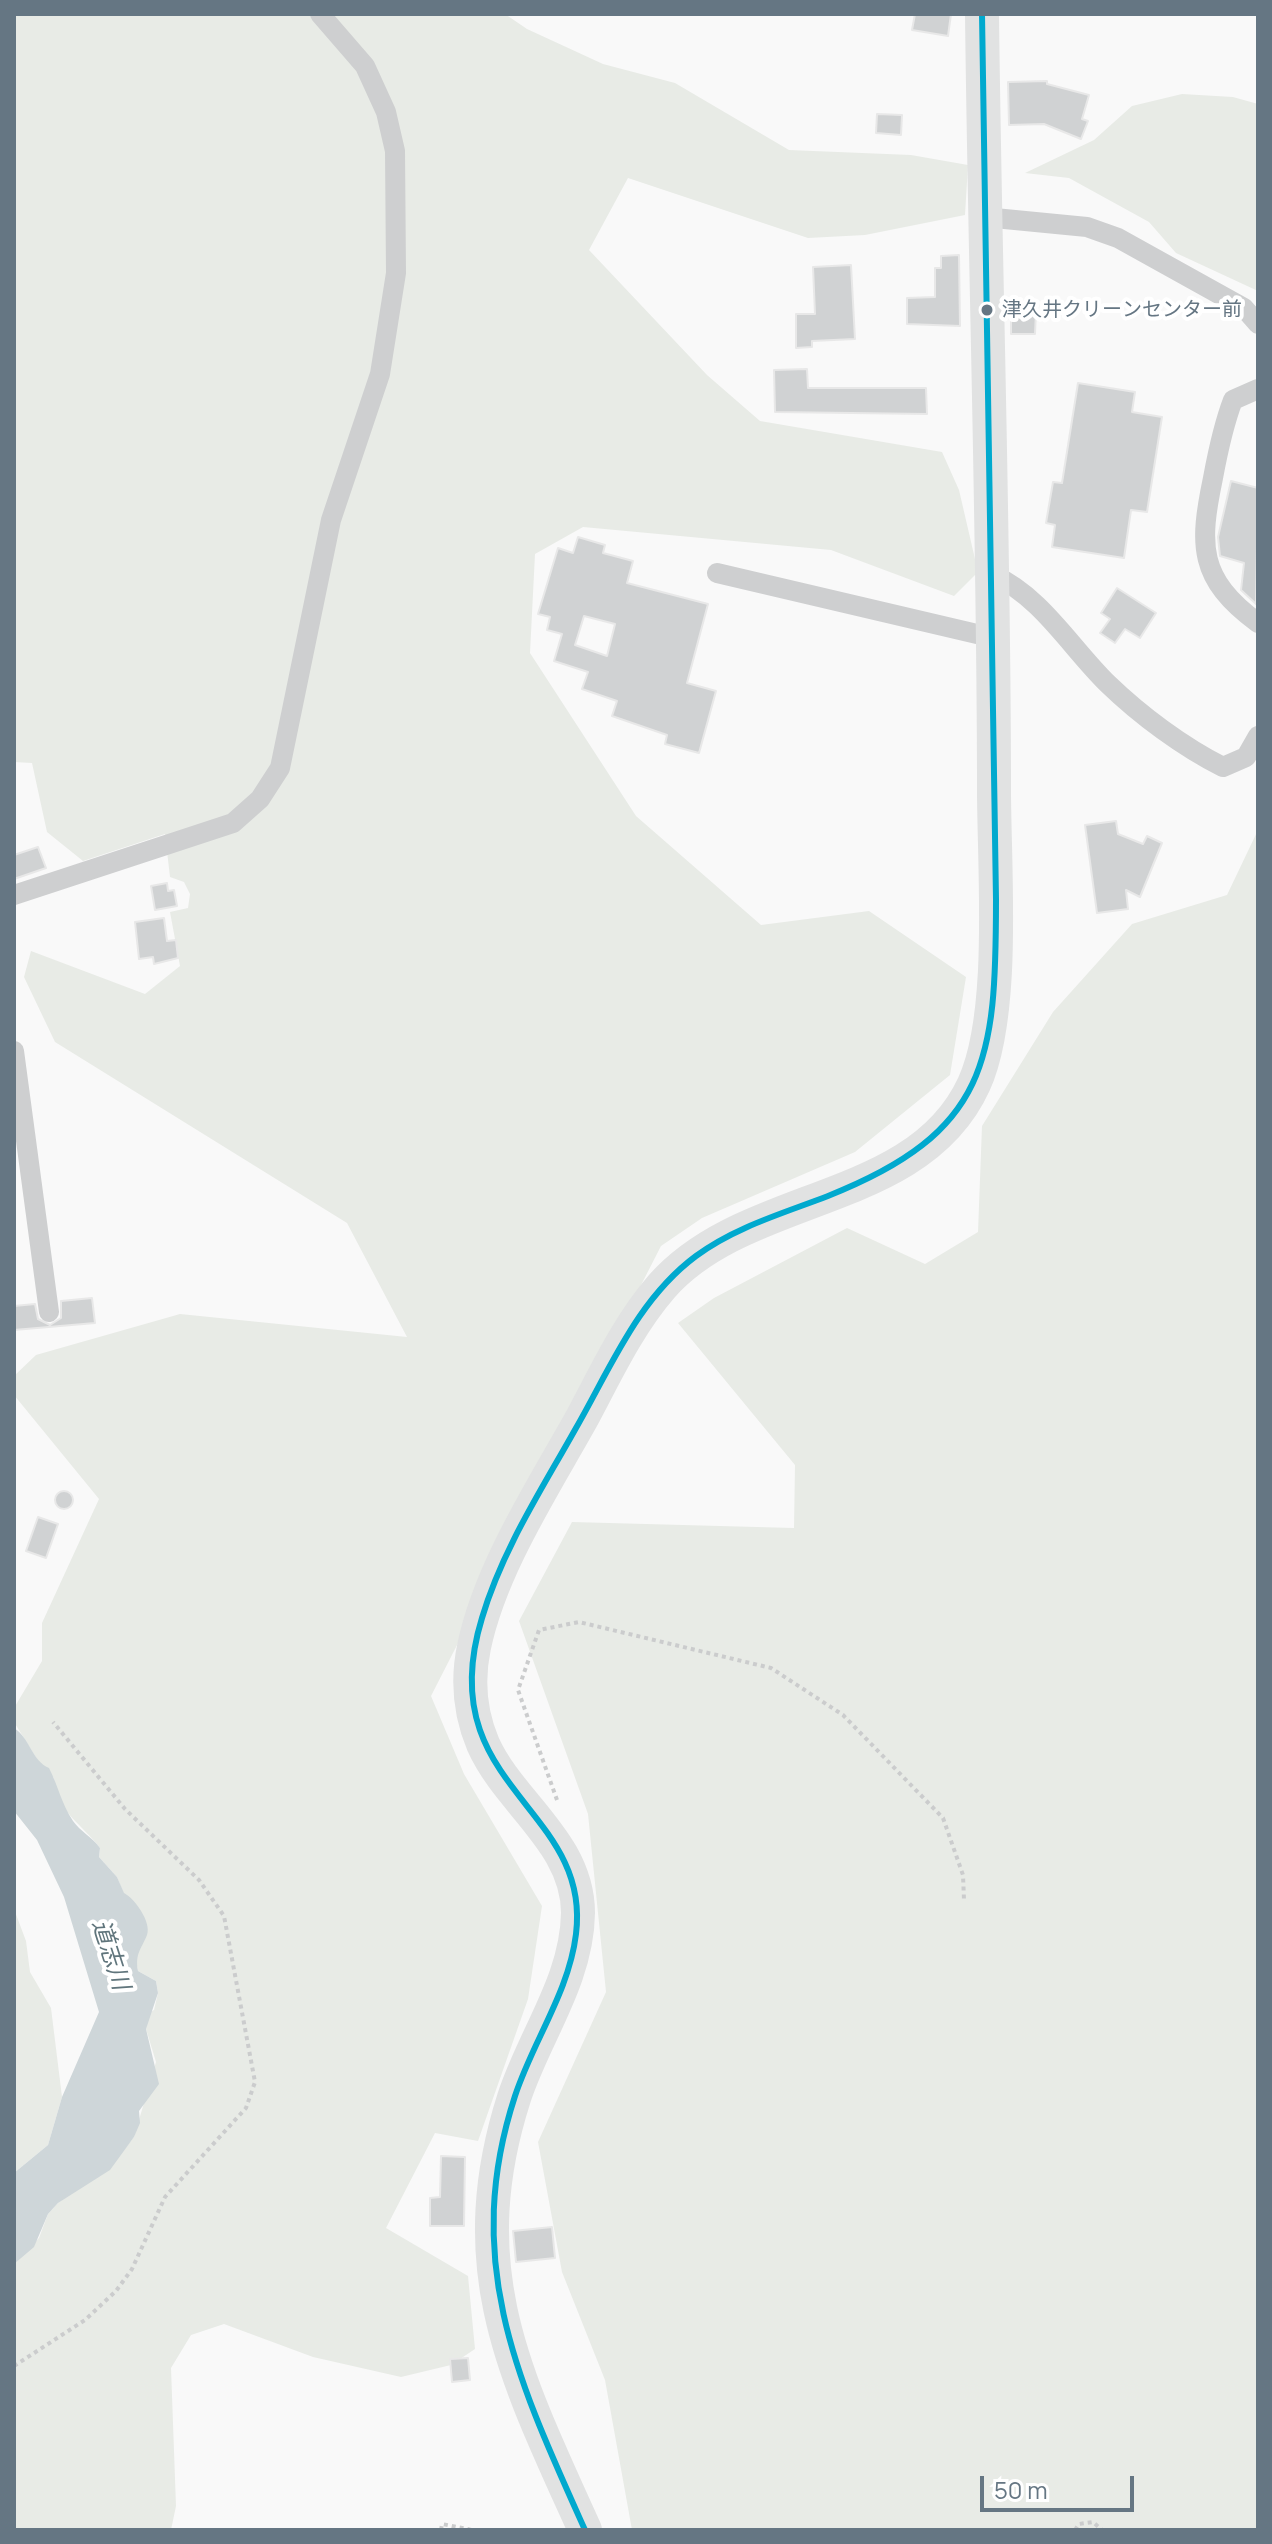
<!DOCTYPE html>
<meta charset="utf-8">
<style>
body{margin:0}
#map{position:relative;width:1272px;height:2544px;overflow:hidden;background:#f9f9f9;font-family:Manrope,sans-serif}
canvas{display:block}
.frame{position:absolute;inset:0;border:16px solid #657683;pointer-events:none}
.scale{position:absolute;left:980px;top:2476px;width:154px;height:36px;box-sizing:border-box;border:4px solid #657683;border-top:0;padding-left:10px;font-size:24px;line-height:28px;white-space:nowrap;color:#657683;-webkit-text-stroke:6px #fff;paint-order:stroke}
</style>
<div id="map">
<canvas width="1272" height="2544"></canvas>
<div class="frame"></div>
<div class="scale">50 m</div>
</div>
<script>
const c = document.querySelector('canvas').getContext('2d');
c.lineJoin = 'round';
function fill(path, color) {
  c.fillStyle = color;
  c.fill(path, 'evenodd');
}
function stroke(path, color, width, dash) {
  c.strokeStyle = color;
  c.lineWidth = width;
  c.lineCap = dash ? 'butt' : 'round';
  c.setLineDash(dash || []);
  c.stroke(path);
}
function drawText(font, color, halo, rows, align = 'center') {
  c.font = font + ' Manrope,"Noto Sans JP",sans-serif';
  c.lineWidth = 8;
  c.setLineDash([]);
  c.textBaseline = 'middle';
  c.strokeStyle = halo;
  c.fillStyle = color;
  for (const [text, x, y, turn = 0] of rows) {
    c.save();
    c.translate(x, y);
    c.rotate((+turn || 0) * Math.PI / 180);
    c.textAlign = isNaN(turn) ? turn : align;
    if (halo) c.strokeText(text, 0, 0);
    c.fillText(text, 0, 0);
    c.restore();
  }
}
fill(new Path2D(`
 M14,14h491l22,15 76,35 72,19 114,67 122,5 57,10 -3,50 -100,20 -57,3 -180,-60 -39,72 118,125 53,46 182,31 17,38 19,82 -24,24 -123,-46 -248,-23 -48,27 -5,99 106,163 125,109 108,-14 97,66 -16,98 -95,77 -153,66 -41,28 -230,450 33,78 78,132 -14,93 -50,142 -43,-8 -49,95 82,48 7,73 -24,16 -50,12 -88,-20 -89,-33 -33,11 -20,33 5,138 -5,24h-157v-266l25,-26 9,-24 10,-11 64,-51 12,-15 22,-75 -10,-33 2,-16 6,-3 4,-17 -2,-12 -18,-10 -3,-15 7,-16 -25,-63 -18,-20 1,-9c-16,-22 -46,-39 -46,-70l-14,-14 -26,-42v-14l28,-47v-38l57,-124 -85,-104v-19l22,-21 144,-41 227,23 -60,-114 -292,-181 -31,-65 7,-26 114,43 35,-28 -10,-54 18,-4 2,-14 -6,-12 -14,-5 -5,-43 -82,27 -36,-29 -15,-69 -18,-1z
 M1182,94l51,3 25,7v187l-82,-38 -27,-31 -80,-44 -44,-5 69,-33 38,-34z
 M1258,830v1700h-626l-27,-150 -43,-108 -24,-130 68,-150 -18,-178 -69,-193 53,-99 222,6 1,-63 -117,-142 36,-25 133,-70 78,36 53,-32 4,-106 71,-114 79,-88 95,-29z
 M14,1909l12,32 4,31 21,36 11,89 -14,48 -34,28z`), '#e8ebe6');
fill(new Path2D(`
 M14,1728c16,10 18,33 35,40 9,17 12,35 24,53 7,10 19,16 27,27l-1,9 18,20 7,16c10,5 28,29 23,42 -6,15 -12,18 -9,36l18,10 2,12 -12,36 13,55 -20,27 1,12 -6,14 -24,33 -52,33 -10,11 -14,33 -20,17v-91l34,-28 14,-48 37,-85 -35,-115 -27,-57 -23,-29z`), '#ced6d9');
const building = new Path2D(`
 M915,14h36l-3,22 -36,-6z
 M1047,81v3l42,11 -7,24 6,2 -7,18 -37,-15 -35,1 -1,-43z
 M877,114l25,1 -1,20 -25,-2z
 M959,255l1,71 -53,-2v-26l28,-1v-29h6v-12z
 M851,265l4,74 -43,2v6l-16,1v-34h19l-2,-47z
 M1011,311h25l-1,23h-24z
 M807,369l1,19h118l1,26 -152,-2 -1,-42z
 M1078,383l57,9 -3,20 30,5 -15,95 -16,-2 -7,48 -72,-11 3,-22 -9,-2 7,-41 9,1z
 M1231,481l27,7 -2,116 -15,-14 3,-27 -24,-7 -2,-19z
 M578,537l27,8 -2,8 30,8 -6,22 81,21 -21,79 29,8 -17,62 -34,-9 2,-9 -55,-19 5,-15 -35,-12 6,-17 -34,-11 8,-27 -15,-4 3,-13 -12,-3 20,-66 15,5zM584,616l31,8 -8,32 -32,-11z
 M1117,588l39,25 -16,25 -15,-9 -10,14 -15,-10 10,-14 -9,-6z
 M1116,821l2,13 25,10 4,-8 15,7 -22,54 -14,-7 2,19 -31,4 -12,-88z
 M38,847l8,21 -32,11v-24z
 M167,883l1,8 6,-1 3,16 -22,4 -4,-24z
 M164,918l3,23 9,-1 2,18 -24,6 -1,-7 -14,2 -4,-37z
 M92,1298l3,25 -81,7v-24l21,-2 3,15 12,6 11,-7v-17z
 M55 1500a9 9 0 1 1 18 0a9 9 0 1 1-18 0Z
 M38,1517l20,7 -12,34 -20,-7z
 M441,2156l24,1 -1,69h-34v-28l10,-1z
 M552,2227l3,31 -39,4 -3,-31z
 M468,2358l2,22 -18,2 -2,-23z`);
fill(building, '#d0d2d3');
stroke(building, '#e8e8e8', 2);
stroke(new Path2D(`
 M557,1800l-39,-110 21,-60 40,-8 192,46 72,47 100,103 20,57 1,25
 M14,2366l71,-46 31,-29 16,-22 33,-72 81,-89 9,-26 -31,-166 -25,-36 -74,-71 -72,-87
 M441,2530l1,-6 30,6
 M1075,2530l4,-6 14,-2 9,8`), '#cbcccd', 4, [4, 4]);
stroke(new Path2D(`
 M984,217l103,10 31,11 126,70 14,16
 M1258,389l-25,11c-10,26 -15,51 -20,78 -14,67 -15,101 45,145
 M717,573l277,65
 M993,575c48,21 78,73 115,109 32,31 75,63 115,83l23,-10 12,-21
 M14,895l219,-72 27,-24 20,-31 51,-248 49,-146 16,-101 -1,-122 -9,-39 -21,-46 -45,-52
 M14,1051l35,261`), '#cecfd0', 20);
stroke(new Path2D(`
 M585,2530c-69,-153 -126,-260 -71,-432 20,-62 63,-117 64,-185 0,-71 -69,-110 -95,-169 -13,-31 -16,-64 -9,-97 16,-78 69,-159 108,-229 24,-45 46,-93 80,-132 85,-96 256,-79 312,-202 32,-70 20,-215 20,-294 0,-259 -9,-517 -12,-776`), '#e1e2e2', 34);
stroke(new Path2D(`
 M585,2530c-67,-149 -124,-269 -70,-434 18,-55 54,-104 61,-162 16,-128 -146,-147 -94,-316 20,-68 60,-129 94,-190 35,-61 62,-129 120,-172 39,-29 88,-43 132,-60 161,-64 168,-136 168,-297l-14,-885`), '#00a9ce', 6);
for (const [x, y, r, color] of [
 [987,310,7,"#657683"]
]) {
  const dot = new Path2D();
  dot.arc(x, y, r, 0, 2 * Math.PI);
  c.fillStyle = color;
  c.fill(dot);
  stroke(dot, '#fff', 3);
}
drawText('20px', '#657683', '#fff', [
 ["津久井クリーンセンター前",1002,310]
], 'left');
drawText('italic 24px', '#60757c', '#fff', [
 ["道志川",110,1955,72]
]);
</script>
